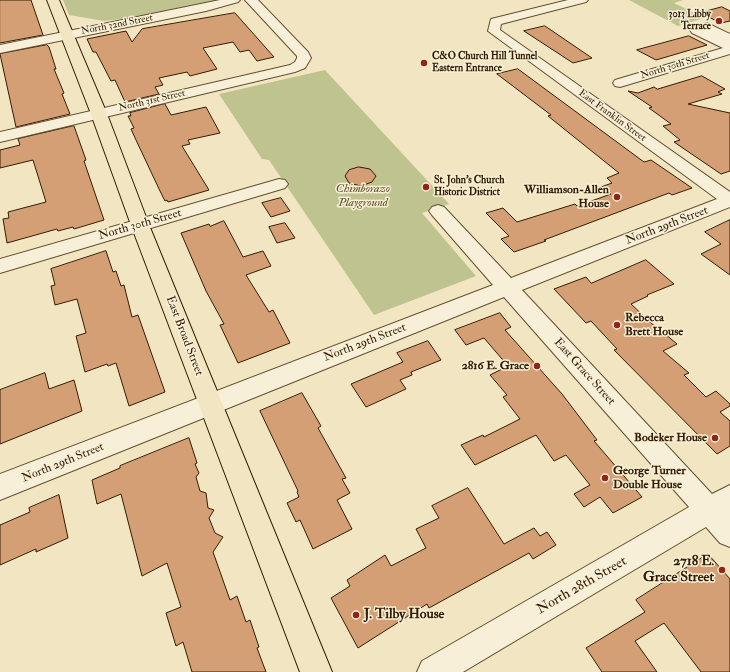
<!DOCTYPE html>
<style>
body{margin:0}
canvas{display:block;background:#f2e6c2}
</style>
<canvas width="730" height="672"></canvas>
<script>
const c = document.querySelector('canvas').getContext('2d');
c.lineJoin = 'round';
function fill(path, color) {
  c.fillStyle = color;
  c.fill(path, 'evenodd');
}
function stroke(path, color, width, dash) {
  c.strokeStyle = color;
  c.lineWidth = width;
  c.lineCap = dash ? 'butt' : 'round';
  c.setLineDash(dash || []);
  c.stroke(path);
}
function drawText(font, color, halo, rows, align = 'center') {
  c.font = font + ' "IM FELL Double Pica",serif';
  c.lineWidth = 3;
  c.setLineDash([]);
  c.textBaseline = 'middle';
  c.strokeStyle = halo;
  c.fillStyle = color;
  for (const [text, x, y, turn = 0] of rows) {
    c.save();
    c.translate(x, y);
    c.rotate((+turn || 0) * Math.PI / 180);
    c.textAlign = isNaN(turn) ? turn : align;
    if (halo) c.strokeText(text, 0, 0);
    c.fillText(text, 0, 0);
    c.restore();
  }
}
fill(new Path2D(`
 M63,0h160l-92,18 -27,3 -35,-6z
 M629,0h54l-9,3 30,15 -26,8z
 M325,70l124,134 -27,9 54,63 -102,39 -105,-155 -7,-1 -43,-65z`), '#bfc390');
const building = new Path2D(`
 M0,0h31l12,35 -43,8z
 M722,7l8,4v10l-9,2 -21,-10z
 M235,13l39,44 -17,4 -8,-11 -9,2 -7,-10 -30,6 14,21 -27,7 -3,-4 -28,6 4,7 -8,2 4,7 -34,8 -10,-22 -4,1 -15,-29h-3l-6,-13 39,-8 6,11 10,-13z
 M545,26l47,32 -19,5 -49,-32z
 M689,36l18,9 -51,15 -19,-10z
 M47,45l2,2 7,22h-2l10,24 -2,1 8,20 -54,13 -16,-73z
 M518,69l126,93 7,-2 41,28 -20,7 -3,-2 -125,47 2,1 -32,11 -13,-13 8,-3 -23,-23 17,-5 14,14 58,-18 2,2 34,-12 -10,-7 11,-4 -5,-5 12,-5 -71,-57 3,-1 -54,-41z
 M702,76l23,13 -7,3 4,2 -34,10 42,9v58l-9,3 -47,-32 6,-2 -17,-14 8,-2 -22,-16 3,-1 -24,-16 10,2 16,-6 3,2z
 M165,104l6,11 35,-8 14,26 -32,7 2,4 -8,2 27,44 -41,12 -1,-2 -2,1 -5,-10 -24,-51 -5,-11 3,-1 -6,-12h3l-1,-3z
 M74,126l12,34 -2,1 20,59 -30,9 -1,-2 -15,4 -1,-2 -50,14 -4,-24 6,-1 -1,-6 38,-10 -13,-42 -33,8v-18l20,-5 -2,-6z
 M359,167l11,2 6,7 -4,6 -11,4 -12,-3 -4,-7 4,-6z
 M281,198l9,13 -19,6 -9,-14z
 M730,220v55l-29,-21 20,-10 -16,-12z
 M224,221l19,36 20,-6 8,15 -25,9 23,37 4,-2 17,33 -52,20 -18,-38 4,-1 -18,-33 -25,-58 28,-9 1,2z
 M285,223l10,15 -18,5 -8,-16z
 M106,251l7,21 3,-1 5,15 3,-1 8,32 6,-2 27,77 -36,14 -13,-43 -8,3 -1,-2 -22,8 -9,-36 10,-3 -9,-34 -22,6 -4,-19 4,-1 -4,-16z
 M646,260l28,24 -27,11 1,1 -17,8 32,30 1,-1 13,11 -14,7 26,22 -5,2 22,22 10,-6 14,13v2l-10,6 10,9v25l-13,8 -103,-104 3,-1 -26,-28 -5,2 -32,-34 32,-12 5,6z
 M500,313l11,14 -6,3 57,64 35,46 -3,1 48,56 -29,16 -13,-16 -16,10 -10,-13 16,-9 -24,-30 -12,6 -18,-26 -61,30 -14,-20 22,-10 1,2 36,-18 -17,-22 4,-2 -17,-20 18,-9 -24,-28 -18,7 -11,-15z
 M428,341l13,19 -30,12 1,3 -12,5 6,9 -40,18 -15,-23 52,-22 -6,-9z
 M45,373l4,16 25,-9 8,31 -82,33v-54z
 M302,393l19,33 -3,2 28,50 -4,1 8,14 -13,7 15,29 -39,20 -13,-29 -4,2 -9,-19 12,-6 -2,-5 1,-1 -38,-80z
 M189,438l8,25 -2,1 4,9 -3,4 4,14 6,2 2,15 6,2 -5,8 6,15 8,4 -10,15 17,48 7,-4 9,26 4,-2 9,27 -2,1 9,24h-74l-9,-30 -7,4 -10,-33 15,-6 -14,-44 -25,13 -21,-82 -24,10 -5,-24 28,-12v-2z
 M468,488l36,56 30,-16 6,8 7,-4 9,13 -23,14 -4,-6 -100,55 -2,-4 -69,44 -27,-50 19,-12 -3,-6 38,-25 6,11 35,-18 -10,-19 23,-11 -7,-12z
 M59,495l9,43 -32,14v-3l-36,16v-40l30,-13 -1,-4z
 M708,554l22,25v93h-29l-37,-49 -29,18 22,31h-55l-16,-24 59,-36 -9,-12z`);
fill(building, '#d59f75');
stroke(building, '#331d00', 1);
const minor = new Path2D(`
 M220,0h20l-2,2 -32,9 -206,42v-8z
 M245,0h13l50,52 3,6 -6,10 -10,4 -295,70v-10l290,-67 5,-3 2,-4v-2z
 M568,0h20l-2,2 -85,22 -1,6 230,162v15l-208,83 190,204 18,-9v62l-10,-4 -14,-16 -243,145h-46l5,-11 267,-154 -185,-210 -504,203v-26l493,-189 -61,-70 -3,-4 3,-4 6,-2 6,2 67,71 206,-79 -229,-168 3,-12z
 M707,23l23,11v20l-110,33 -5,-1 -2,-3 2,-3 108,-32 -31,-15 -2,-3 2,-3z
 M279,179l6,1 3,4 -3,4 -285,85v-14z`);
const major = new Path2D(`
 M47,0h12l48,114 42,111 183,447h-32l-169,-447 -40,-111z`);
stroke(minor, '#634f30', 2);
stroke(major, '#331d00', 2);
fill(minor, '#f7efd7');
fill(major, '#f2e6c2');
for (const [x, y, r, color] of [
 [719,21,4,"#8f2418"],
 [424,63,4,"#8f2418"],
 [426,187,4,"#8f2418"],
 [617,197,4,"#8f2418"],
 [617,325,4,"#8f2418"],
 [537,366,4,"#8f2418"],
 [715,438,4,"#8f2418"],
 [605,478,4,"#8f2418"],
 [722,570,4,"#8f2418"],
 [356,615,4,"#8f2418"]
]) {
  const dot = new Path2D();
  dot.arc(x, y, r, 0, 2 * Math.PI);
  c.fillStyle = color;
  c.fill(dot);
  stroke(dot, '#f7efd7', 1.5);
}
drawText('bold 10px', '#331d00', '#f7efd7', [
 ["3013 Libby",711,15,"right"],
 ["Terrace",711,27,"right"],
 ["C&O Church Hill Tunnel",432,57],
 ["Eastern Entrance",432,69],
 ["St. John's Church",434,181],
 ["Historic District",434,193]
], 'left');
drawText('10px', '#331d00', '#f7efd7', [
 ["North 32nd Street",117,25,-11],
 ["North 30th Street",675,66,-17],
 ["North 31st Street",152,101,-13],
 ["East Franklin Street",612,116,36]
]);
drawText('italic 12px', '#5d4f2b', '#f7efd7', [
 ["Chimborazo",363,189],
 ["Playground",363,203]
]);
drawText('bold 12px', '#331d00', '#f7efd7', [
 ["Williamson-Allen",609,190],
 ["House",609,204],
 ["Rebecca",625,318,"left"],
 ["Brett House",625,332,"left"],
 ["2816 E. Grace",529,366],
 ["Bodeker House",707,438],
 ["George Turner",613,471,"left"],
 ["Double House",613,485,"left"]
], 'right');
drawText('12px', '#331d00', '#f7efd7', [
 ["North 30th Street",140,225,-16],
 ["North 29th Street",667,226,-21],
 ["East Broad Street",184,336,69],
 ["North 29th Street",365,343,-21],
 ["East Grace Street",584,372,48],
 ["North 29th Street",63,463,-22]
]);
drawText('bold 14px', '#331d00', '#f7efd7', [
 ["2718 E.",714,562],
 ["Grace Street",714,578],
 ["J. Tilby House",364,615,"left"]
], 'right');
drawText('14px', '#331d00', '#f7efd7', [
 ["North 28th Street",582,586,-30]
]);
</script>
